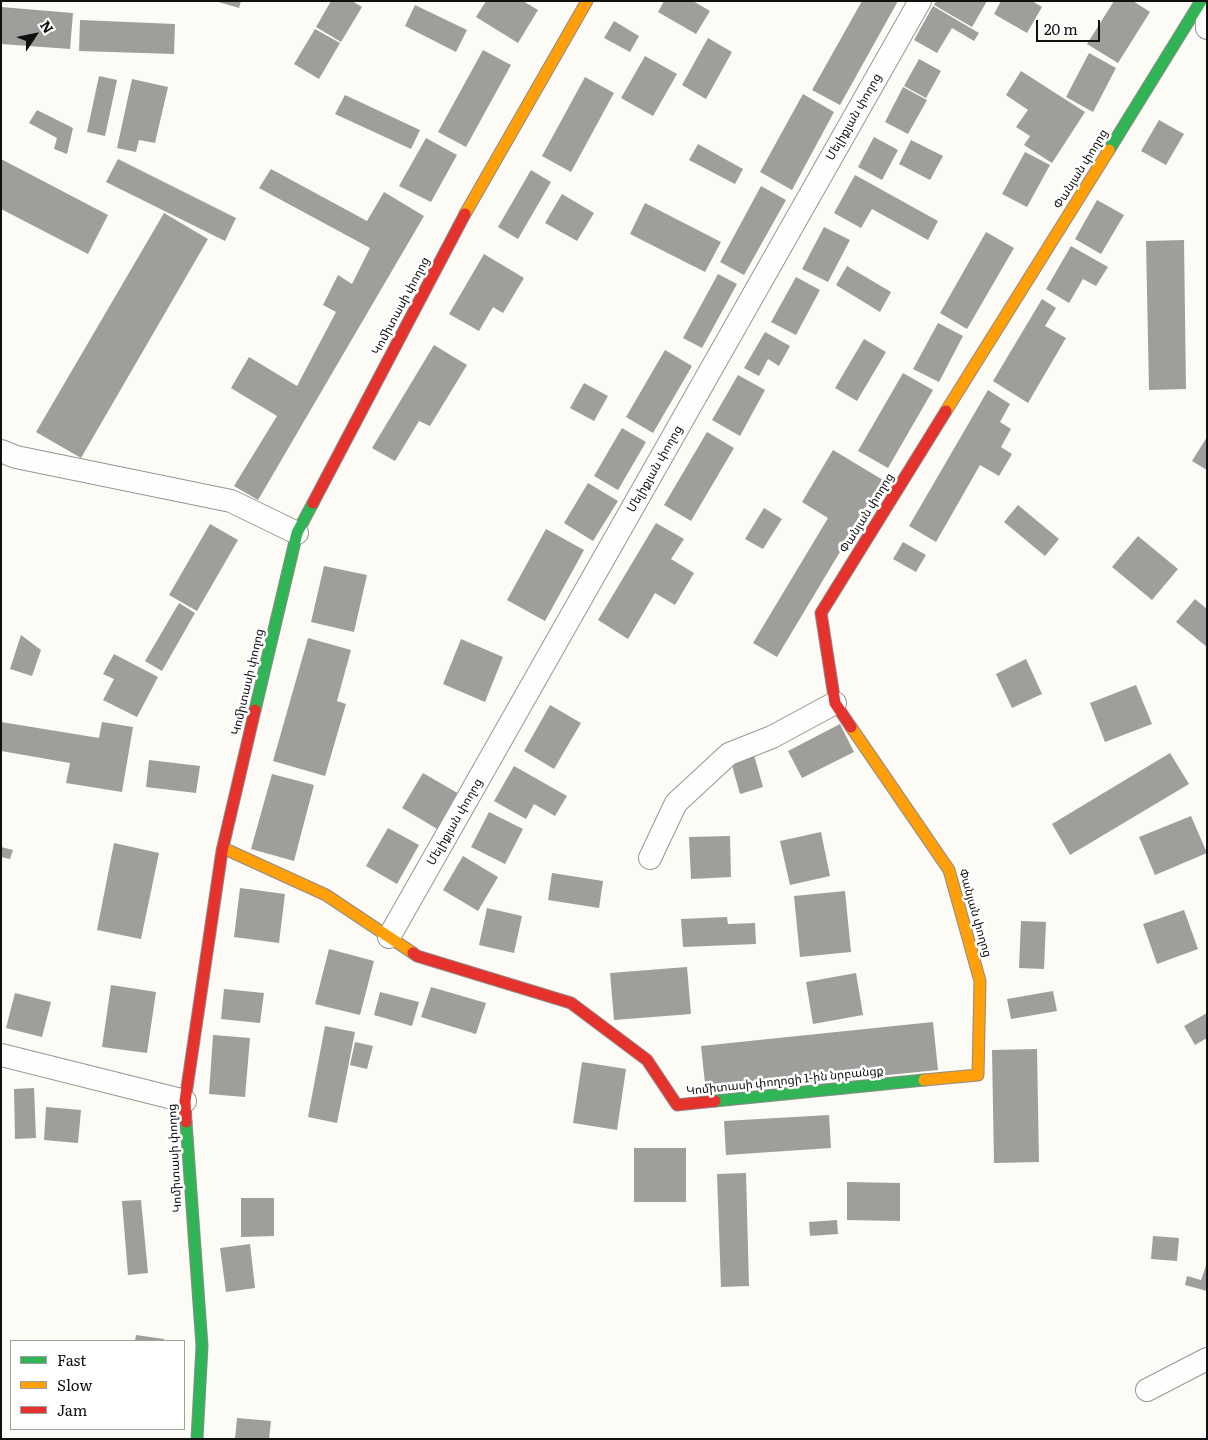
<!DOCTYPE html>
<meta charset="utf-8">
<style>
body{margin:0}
#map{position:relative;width:1208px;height:1440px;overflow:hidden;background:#fcfbf6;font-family:Literata,serif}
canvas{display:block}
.frame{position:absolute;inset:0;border:2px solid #101010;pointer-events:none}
.legend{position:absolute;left:10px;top:1340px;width:175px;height:90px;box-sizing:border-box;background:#fff;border:1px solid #9f9f9f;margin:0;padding:6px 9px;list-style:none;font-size:15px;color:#101010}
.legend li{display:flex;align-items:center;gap:10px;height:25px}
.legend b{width:25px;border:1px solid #9f9f9f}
.north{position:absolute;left:10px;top:10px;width:50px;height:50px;-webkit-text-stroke:4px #fff;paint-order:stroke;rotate:56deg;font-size:14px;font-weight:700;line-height:20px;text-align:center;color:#101010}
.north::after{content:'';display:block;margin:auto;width:18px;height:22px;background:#101010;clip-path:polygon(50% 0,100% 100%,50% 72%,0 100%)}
.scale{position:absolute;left:1036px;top:20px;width:64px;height:22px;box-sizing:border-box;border:2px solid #101010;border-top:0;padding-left:6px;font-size:15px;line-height:18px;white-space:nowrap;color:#101010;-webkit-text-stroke:4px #fff;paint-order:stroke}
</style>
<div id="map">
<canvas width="1208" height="1440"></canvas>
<div class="frame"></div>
<ul class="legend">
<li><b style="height:6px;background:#30b455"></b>Fast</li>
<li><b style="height:6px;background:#ff9f0a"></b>Slow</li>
<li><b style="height:6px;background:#e5322d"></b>Jam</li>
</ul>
<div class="north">N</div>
<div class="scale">20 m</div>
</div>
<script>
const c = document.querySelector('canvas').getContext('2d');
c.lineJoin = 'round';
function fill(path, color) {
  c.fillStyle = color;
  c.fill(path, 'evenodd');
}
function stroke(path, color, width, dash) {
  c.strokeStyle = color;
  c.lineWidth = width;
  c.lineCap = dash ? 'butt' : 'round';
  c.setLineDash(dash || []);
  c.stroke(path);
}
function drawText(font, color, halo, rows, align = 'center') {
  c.font = font + ' Literata,"Noto Sans Armenian",serif';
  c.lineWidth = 5;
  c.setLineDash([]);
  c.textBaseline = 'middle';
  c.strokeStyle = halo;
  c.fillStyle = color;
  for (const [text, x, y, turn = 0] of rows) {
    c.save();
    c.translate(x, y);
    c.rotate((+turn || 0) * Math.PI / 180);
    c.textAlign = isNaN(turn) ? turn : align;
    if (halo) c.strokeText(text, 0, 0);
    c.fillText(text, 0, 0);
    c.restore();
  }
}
fill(new Path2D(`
 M215,1h26l-2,7z
 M331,1h21l10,6 -21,35 -25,-15z
 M486,1h37l15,9 -20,33 -42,-26z
 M664,1h29l17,10 -14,23 -38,-22z
 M862,1h36l-58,104 -28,-15z
 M936,1h51l-15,26 -38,-22z
 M1001,1h31l10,6 -15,26 -33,-19z
 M1114,1h19l17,11 -32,51 -31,-19z
 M415,5l52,25 -11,22 -51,-26z
 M933,6l46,27 -5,8 -22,-13 -15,25 -23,-13z
 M1,7l72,6 -3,36 -69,-5z
 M80,20l95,4 -1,30 -95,-3z
 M614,21l25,15 -9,16 -26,-14z
 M315,29l25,14 -21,36 -25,-15z
 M708,38l24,14 -26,47 -24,-14z
 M483,50l28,15 -45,82 -28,-15z
 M1089,53l27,15 -23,44 -27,-15z
 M645,56l32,18 -24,42 -32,-18z
 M919,59l22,12 -15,27 -22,-12z
 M1021,71l64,41 -33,51 -28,-18 6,-9 -14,-9 12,-17 -22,-15z
 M99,76l18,4 -12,56 -18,-4z
 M585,77l29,16 -43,79 -29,-16z
 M132,79l36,8 -13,56 -16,-3 -3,12 -19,-4z
 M903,87l24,13 -19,34 -23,-12z
 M803,94l31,18 -42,78 -32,-18z
 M345,95l75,35 -9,19 -76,-35z
 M37,110l36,18 -6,26 -13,-5 3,-11 -28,-15z
 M1159,120l25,14 -18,31 -25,-14z
 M874,137l24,13 -16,30 -24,-13z
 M426,138l31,17 -26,47 -32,-16z
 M911,140l32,16 -13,24 -31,-16z
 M698,144l45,25 -8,15 -46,-24z
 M1025,152l25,13 -23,42 -25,-13z
 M1,159l107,56 -20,39 -87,-45z
 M118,159l118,59 -11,23 -119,-59z
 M271,169l96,52 17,-29 40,24 -166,284 -24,-14 43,-70 -46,-28 18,-31 48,29 39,-74 -13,-7 15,-30 14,9 18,-36 -111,-60z
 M531,170l20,12 -33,57 -20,-12z
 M855,175l83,46 -10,19 -56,-31 -11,19 -27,-15z
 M761,186l25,14 -42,75 -24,-13z
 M562,194l32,19 -17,28 -32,-18z
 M1097,200l27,15 -23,39 -26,-15z
 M645,203l76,39 -16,30 -75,-38z
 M164,213l44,26 -127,219 -45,-26z
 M824,227l26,13 -22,42 -26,-13z
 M986,232l28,16 -47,81 -27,-16z
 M1184,240l2,149 -37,1 -3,-149z
 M1071,246l37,21 -12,19 -13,-7 -14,24 -23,-14z
 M484,254l40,24 -21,35 -10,-6 -14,24 -30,-17z
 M847,266l44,26 -11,20 -44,-27z
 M718,274l19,10 -35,64 -19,-10z
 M796,277l24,13 -24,45 -25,-13z
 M1042,299l14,9 -11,18 21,12 -38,65 -35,-22z
 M938,323l25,13 -24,46 -26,-13z
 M765,332l25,14 -11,20 -11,-7 -9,17 -15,-8z
 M864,339l22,13 -29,49 -22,-13z
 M434,345l33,20 -37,61 -11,-5 -24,40 -23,-13z
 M665,350l27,16 -39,67 -27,-16z
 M903,373l30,17 -45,78 -30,-17z
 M738,375l27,15 -25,46 -28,-16z
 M584,383l24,13 -14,25 -24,-13z
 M988,390l22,14 -10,18 11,7 -10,18 11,7 -13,22 -19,-11 -44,77 -27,-16z
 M622,428l24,14 -28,48 -24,-14z
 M707,432l27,16 -43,73 -27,-16z
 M1207,437v33l-15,-9z
 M833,450l50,30 -106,177 -24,-14 75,-125 -26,-16z
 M588,483l30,18 -25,40 -29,-18z
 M1018,505l41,34 -14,17 -41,-34z
 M764,508l18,11 -19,30 -18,-10z
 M656,523l28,16 -13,20 23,14 -19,32 -20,-12 -27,46 -30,-19z
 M210,524l28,16 -41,71 -28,-16z
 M546,529l38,21 -39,71 -38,-21z
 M1138,536l40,33 -26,31 -40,-33z
 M903,542l23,13 -10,17 -23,-13z
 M324,566l43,9 -13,57 -43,-10z
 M1195,599l12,10v38l-31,-25z
 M179,603l16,10 -33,58 -17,-10z
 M21,635l20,15 -9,26 -22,-7z
 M308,638l43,12 -14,51 9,3 -21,72 -52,-15z
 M461,639l42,18 -18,45 -42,-18z
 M114,654l44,23 -21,40 -34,-17 11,-21 -11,-5z
 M1026,659l16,35 -30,14 -16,-34z
 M1136,685l16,39 -47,18 -15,-39z
 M550,705l31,18 -27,46 -30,-18z
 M1,722l98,16 3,-16 31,5 -11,65 -56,-9 4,-20 -69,-12z
 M840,724l14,28 -52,26 -14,-27z
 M1170,753l19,31 -119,71 -18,-31z
 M754,755l9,32 -23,7 -9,-32z
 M149,760l51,6 -4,27 -50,-6z
 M514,766l53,30 -12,20 -21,-12 -8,15 -32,-18z
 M423,773l38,22 -22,35 -37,-22z
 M272,774l42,11 -20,76 -43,-12z
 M489,812l34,17 -18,35 -34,-17z
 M1191,816l16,37 -52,22 -16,-38z
 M388,828l31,17 -22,39 -31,-18z
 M821,832l9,44 -40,9 -10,-44z
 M730,836l1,41 -40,2 -2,-42z
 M114,843l45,10 -18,86 -44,-9z
 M1,847l12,3 -3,9 -9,-2z
 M463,856l35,21 -20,34 -35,-21z
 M552,873l51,8 -4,27 -51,-8z
 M240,888l45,6 -6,49 -45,-6z
 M845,891l6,61 -51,5 -6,-61z
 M487,908l35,8 -8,37 -35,-8z
 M1184,910l14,39 -41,15 -14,-40z
 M727,917l1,7 27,-1 1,21 -73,3 -2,-28z
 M1021,921l25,1 -2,47 -25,-1z
 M329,949l45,12 -14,54 -45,-11z
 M687,967l4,47 -77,6 -4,-47z
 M856,973l7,42 -50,9 -7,-42z
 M111,985l45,7 -9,61 -45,-6z
 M431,987l55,16 -10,31 -55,-17z
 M224,989l40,4 -4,30 -39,-4z
 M1053,991l4,20 -46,8 -4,-20z
 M380,992l39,10 -7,24 -38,-11z
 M15,993l36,9 -9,35 -36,-9z
 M1207,1013v25l-12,7 -11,-19z
 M933,1022l5,48 -232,23 -5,-47z
 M325,1026l30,6 -18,91 -29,-6z
 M213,1035l37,3 -5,59 -36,-3z
 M355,1042l18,4 -6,23 -17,-4z
 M1037,1049l2,113 -45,1 -2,-113z
 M582,1062l44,7 -9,61 -44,-7z
 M34,1088l2,50 -21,1 -1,-50z
 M46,1107l35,3 -3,33 -34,-3z
 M829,1115l2,33 -105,7 -2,-34z
 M634,1148h52v54h-52z
 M746,1173l3,113 -28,1 -4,-113z
 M847,1182l53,1v38l-53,-1z
 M241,1198h33v38l-33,1z
 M141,1200l7,73 -20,2 -6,-74z
 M837,1220l1,14 -28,2 -1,-14z
 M1153,1236l26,2 -2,23 -26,-2z
 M250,1244l5,44 -29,4 -6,-44z
 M1207,1263v28l-22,-6 2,-9 14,4z
 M136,1335l28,4v2h-29z
 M237,1418l34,3 -2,18h-34z`), '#a09e9b');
const street = new Path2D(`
 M1206,1l1,27
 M1,451l15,6 215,44 66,32
 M650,858l26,-55 53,-49 43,-17 63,-34
 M389,937l531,-936
 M1,1055l184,46
 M1147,1390l60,-31`);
const fast = new Path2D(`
 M1109,150l92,-149
 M255,710l42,-177 16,-30
 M715,1101l209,-21
 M186,1122l16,224 -5,93`);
const slow = new Path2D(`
 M465,214l122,-213
 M946,411l163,-261
 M851,727l98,143 31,111 -2,94 -54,5
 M223,848l103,47 87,58`);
const jam = new Path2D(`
 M313,503l152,-289
 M851,727l-16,-24 -14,-90 125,-202
 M413,953l4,3 154,47 76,57 30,45 38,-4
 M186,1122l-1,-21 37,-250 33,-141`);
stroke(street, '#969694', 24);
stroke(fast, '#8d8c8a', 13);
stroke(slow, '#8d8c8a', 13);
stroke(jam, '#8d8c8a', 13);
stroke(street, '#fffefe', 22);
stroke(fast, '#30b455', 11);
stroke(slow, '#ff9f0a', 11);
stroke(jam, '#e5322d', 11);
drawText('12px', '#101010', '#fff', [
 ["Մելիքյան փողոց",854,117,-60],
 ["Փանյան փողոց",1081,169,-58],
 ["Կոմիտասի փողոց",401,306,-62],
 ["Մելիքյան փողոց",655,469,-60],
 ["Փանյան փողոց",867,513,-58],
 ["Կոմիտասի փողոց",248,682,-77],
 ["Մելիքյան փողոց",455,822,-60],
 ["Փանյան փողոց",975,913,74],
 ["Կոմիտասի փողոցի 1-ին նրբանցք",785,1081,-6],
 ["Կոմիտասի փողոց",175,1158,-93]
]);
</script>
